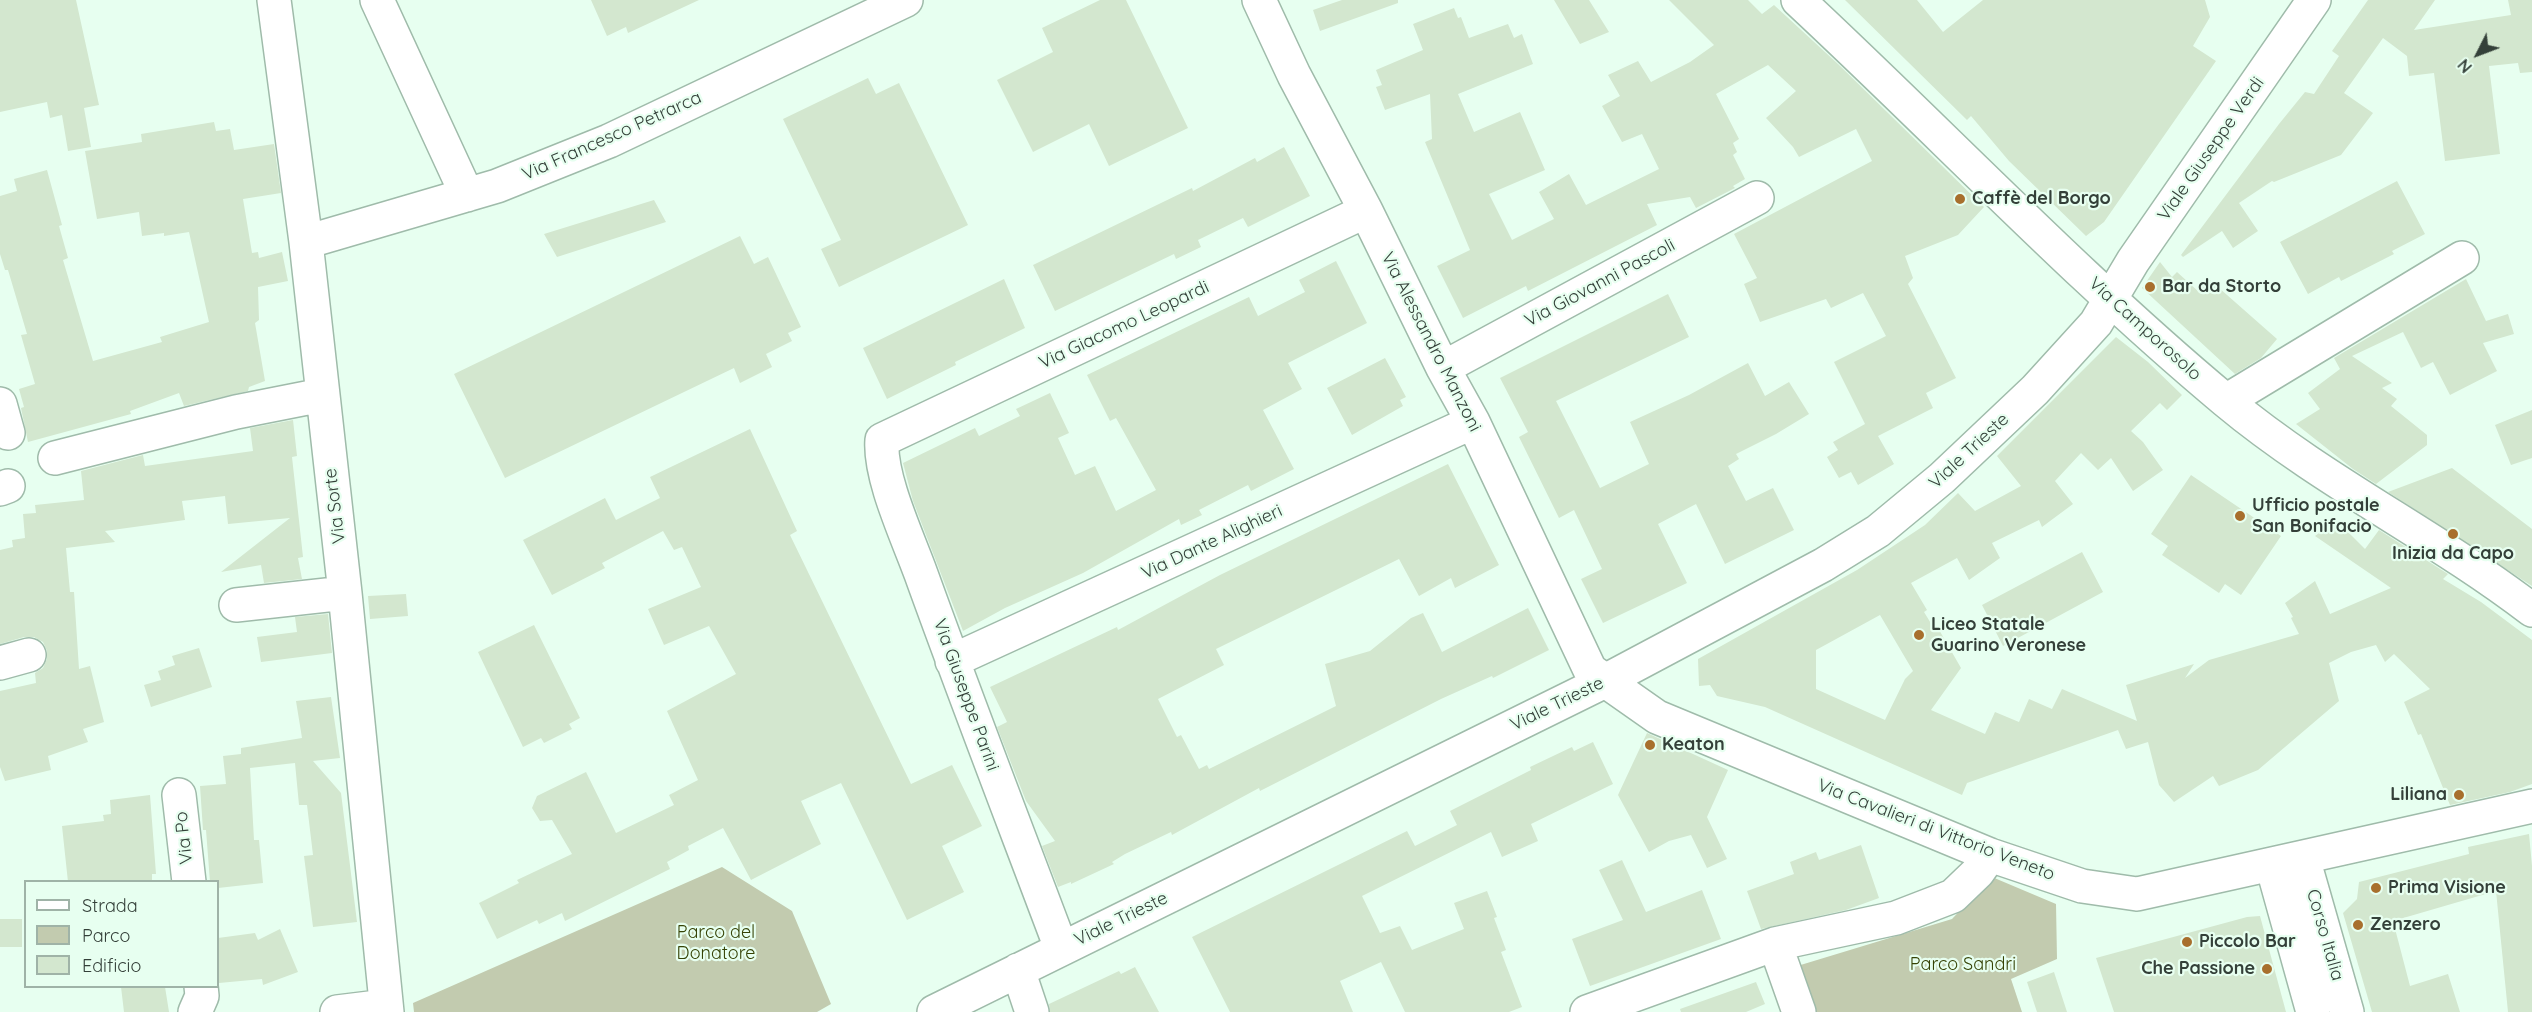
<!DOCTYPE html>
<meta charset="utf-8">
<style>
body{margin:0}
#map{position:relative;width:2532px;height:1012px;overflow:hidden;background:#e7fff0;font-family:Quicksand,sans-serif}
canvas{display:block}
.legend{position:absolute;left:24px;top:880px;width:195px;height:108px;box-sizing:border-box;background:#e7fff0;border:2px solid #9fb3a7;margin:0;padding:8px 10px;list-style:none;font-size:18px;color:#344039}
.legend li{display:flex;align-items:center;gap:12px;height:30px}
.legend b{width:30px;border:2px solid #9fb3a7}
.north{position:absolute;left:2448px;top:24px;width:60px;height:60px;-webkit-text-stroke:4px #e7fff0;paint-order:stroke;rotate:228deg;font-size:16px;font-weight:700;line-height:24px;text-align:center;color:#344039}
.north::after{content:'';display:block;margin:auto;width:21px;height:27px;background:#344039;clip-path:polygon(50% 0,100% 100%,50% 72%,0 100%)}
</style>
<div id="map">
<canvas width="2532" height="1012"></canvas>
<ul class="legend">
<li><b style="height:8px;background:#fff"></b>Strada</li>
<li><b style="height:16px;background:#c2cbaf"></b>Parco</li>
<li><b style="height:16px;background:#d3e7cf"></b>Edificio</li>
</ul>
<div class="north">N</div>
</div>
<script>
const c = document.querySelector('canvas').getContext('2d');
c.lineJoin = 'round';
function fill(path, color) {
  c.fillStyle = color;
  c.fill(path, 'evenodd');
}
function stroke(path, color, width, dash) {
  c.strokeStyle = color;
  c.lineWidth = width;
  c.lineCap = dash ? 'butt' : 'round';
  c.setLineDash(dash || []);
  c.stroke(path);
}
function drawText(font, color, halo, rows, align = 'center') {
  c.font = font + ' Quicksand,sans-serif';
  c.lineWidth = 4.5;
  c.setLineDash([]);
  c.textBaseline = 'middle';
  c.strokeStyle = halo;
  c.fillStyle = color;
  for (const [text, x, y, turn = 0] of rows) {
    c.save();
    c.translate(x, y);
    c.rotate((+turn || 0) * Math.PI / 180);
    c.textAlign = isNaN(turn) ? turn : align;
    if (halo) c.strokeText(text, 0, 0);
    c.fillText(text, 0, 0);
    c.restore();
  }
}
fill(new Path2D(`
 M722,867l70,44 39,93 -14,8h-403l-1,-9z
 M1992,877l64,27 1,55 -46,20 11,33h-212l-16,-45 158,-48z`), '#c2cbaf');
fill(new Path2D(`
 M0,0h76l23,105 -15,3 7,39 -23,4 -6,-36 -12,3 -3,-16 -47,10z
 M591,0h108l-71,33 -2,-6 -19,9z
 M1100,0h26l62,128 -79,38 -20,-42 -56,28 -36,-72 56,-28 -11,-24z
 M1342,0h56v3l-78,28 -7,-21z
 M1554,0h35l20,32 -29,12z
 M1669,0h79l14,14 12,-9 64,59 146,143 -26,28 -53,21 8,22 -5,6 48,94 -30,15 7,15 -55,28 16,28 -36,21 -7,-13 -12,6 -12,-21 11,-7 -5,-8 32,-18 -31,-62 52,-26 -23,-43 -32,15 -5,-9 -66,23 -16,-38 13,-6 -23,-44 138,-73 -16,-32 -57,28 -6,-10 -27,-29 30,-27 -28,-26 -52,29 23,45 -6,4 4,9 -4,3 12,24 -12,7 2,2 -39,20 -6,-11 -43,7 10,21 -129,66 -2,-5 -63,32 -26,-52 33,-16 -45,-108 7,-3 -2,-45 -45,16 -9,-23 6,-2 -6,-15 47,-20 -10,-26 41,-16 4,10 3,-1 8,21 39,-14 6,14 8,-4 11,30 -75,30 16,38 46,-20 25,58 -56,24 23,46 42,-21 -15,-27 30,-18 17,31 73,-36 -17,-35 -20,8 -20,-36 18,-10 -12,-21 30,-14 13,21 39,-20 24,-17z
 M1845,0h72l26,32 40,-32h222l5,17 -17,29 23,15 -112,161 -18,14 -77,-75 -38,-45 -4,4z
 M2368,0h67l-21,30 97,-15 -3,-15h24v72l-12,1 -2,-10 -29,3 11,88 -55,7 -11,-88 -25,3 -2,-20 -24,-18 -39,55 29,20 -32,42 -67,27 -2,-1 -33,22 19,28 -25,17 -11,-17 -39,26 -2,-2 98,-131 26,-32 9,2 25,-38 -7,-5z
 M868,78l8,16 23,-11 69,142 -129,62 -18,-38 20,-9 -58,-121z
 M214,122l2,9 14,-2 4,21 40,-6 7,49 -38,6 9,54 6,-1 1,6 23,-6 6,29 -30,6 1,33 -4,3 10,58 -16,6 -1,4 -64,15 -5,-13 -49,18 1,3 -103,28 -7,-34 3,-1 -5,-18 16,-5 -14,-49 6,-1 -19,-64h-3l-5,-16v-58l17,-5 -3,-12 33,-9 15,55 -3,1 9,32 -5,2 30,101 69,-19 -2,-5 49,-15 -20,-90 -25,4v-3l-22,3 -3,-24 -42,7 -12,-68 57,-9 -1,-8z
 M1284,147l26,49 -62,31 -5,-9 -45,22 3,7 -25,12 -2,-5 -119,57 -22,-46 159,-77 1,3 62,-33 2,4z
 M2397,181l28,53 -33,17 2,3 -53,27 -2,-4 -31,17 -28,-52z
 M654,200l12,22 -109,35 -13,-23z
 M740,236l14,28 14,-7 33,70 -13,6 4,8 -26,13 6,13 -32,16 -6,-15 -229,110 -51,-104z
 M1336,261l31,62 -79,40 14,26 -39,21 31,59 -43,22 -3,-6 -49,25 3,5 -21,10 -2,-6 -96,54 -78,35 -42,23 -50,-130 -10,-38 72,-35 4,8 41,-20 -4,-7 34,-16 19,40 -11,5 17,37 20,-9 21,45 40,-21 -40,-72 -6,3 -23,-46 162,-78 9,19 47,-24 -6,-12z
 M2160,262l12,15 5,-5 22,20 11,-12 67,59 -16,19 -26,16 -93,-86z
 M1004,279l21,49 -70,34 1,3 -69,34 -24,-51z
 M2466,279l20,42 22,-7 6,20 -31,9 14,28 -47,24 -17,-33 -12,6 -18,-36 -51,24 40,27 -10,5 15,11 -6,7 36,29v10l-51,39 -23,-15 -57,-45 24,-15 -12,-16 32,-24 -6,-11z
 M1668,294l21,43 -133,64 44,87 49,-24 -19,-42 59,-27 59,-32 17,33 24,-14 20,32 -33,20 -40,20 3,5 -11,7 18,35 27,-13 21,42 -69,34 -29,-60 -38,20 29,59 -84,40 -22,-44 21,-10 -28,-59 -15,8 -40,-81 9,-5 -28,-54z
 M2116,337l32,25 34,33 -15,15 -7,-7 -29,28 12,11 20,28 -30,21 -22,-33 -13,12 -17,-17 -26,28 18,23 -31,23 -3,-7 -47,23 8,15 -31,22 -12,-22 -46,25 16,27 -3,2 11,18 3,-2 23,40 -30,42 54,24 10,-22 24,10 10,-23 23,10 10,-20 75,32 -11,-36 68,-21 -9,14 24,-18 90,-26 -8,-16 2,-1 -8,-14 30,-22 15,33 61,-26 -76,-52 21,-16 29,29 14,-19 69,44 -5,5 38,23 51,38v144l-22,8 -60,13 -29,-71 -3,1 -14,-33 26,-13 -36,-35 -9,8 -9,-17 -25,7 -22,11 10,38 -81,69 -39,16 -6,-10 -39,26 -15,-17 -11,-43 -22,7 -8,-19 -151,53 -5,12 -197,-88 -48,-11 -7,-11 -11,1 -1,-27 159,-89 68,-45 33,-32 17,18 46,-25 -24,-30zM1880,615l33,56 -8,8 -20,41 -69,-31v-39z
 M1385,358l21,39 -6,3 3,6 -51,29 -25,-47z
 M2532,410v48l-21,7 -16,-40z
 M293,420l4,36 -5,1 11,100 -5,1 4,21 -38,4 -3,-18 -40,7 69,-54 -62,6 -3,-28 -43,5 3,19 -80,11 10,11 -49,6 4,44h4l5,77 11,-3 14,56 -21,7 5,13 -40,14 3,14 -46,11 -5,-14v-76l36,-8 -1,-10 8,-5 4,-9v-8l-4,-9 -9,-5h-10l-24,7v-94l13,-3 -1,-7 13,-2 -2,-24 13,-1 -1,-8 49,-5 -3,-29 62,-16 2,11 108,-15 -3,-23z
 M750,429l47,102 -7,4 121,249 41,-19 30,61 -40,20 22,46 -57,28 -66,-137 -40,18 20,43 -70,36 -28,-52 -35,18 1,4 -22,12 3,7 -105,52 -3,-8 -23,11 -2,-4 -40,19 -18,-36 40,-20 -2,-3 55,-26 -20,-34 -12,1 -8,-13 5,-12 49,-24 30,61 58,-28 -5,-10 29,-15 -31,-69 69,-37 -27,-48 -45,19 -16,-36 53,-22 -19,-40 -8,3 -11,-19 -61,32 3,5 -53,27 -29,-55 82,-42 11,22 44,-22 -10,-21z
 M1448,464l51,101 -44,23 -4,-10 -32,18 -20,-37 -183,90 8,16 -66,34 19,38 4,-2 18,34 8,-4 2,4 127,-63 -11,-42 45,-13 41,-33 12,-5 19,39 86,-44 21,42 -56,28 -1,-2 -51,23 -181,92 -1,-3 -87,47 -1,-3 -46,22 -13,8 2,2 -43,20v-2l-13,5 -16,-41 13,-5 -29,-40 -29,-74 10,-5 -17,-35 127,-60 1,3 102,-55z
 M2452,468l80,61v57l-144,-94z
 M2191,475l90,61 -40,59 -16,-11 -6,9 -57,-38 6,-9 -17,-12z
 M2082,552l21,40 -100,54 -21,-41z
 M406,594l2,22 -38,3 -2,-23z
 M328,614l4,39 -71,9 -4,-25 40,-5 -2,-15z
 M534,625l46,93 -11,6 3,5 -28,14 -3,-5 -18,9 -45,-95z
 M199,648l13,39 -61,20 -7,-22 17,-5 -3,-9 17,-6 -3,-9z
 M331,697l9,61 -27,3 28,32 16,129 -44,5 -9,-71 9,-1 -6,-50h-8l-4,-42 -45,5 4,72h5l4,43 -45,5v-6h-8l-4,-52h-3l-3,-44 26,-2 -3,-28 18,-2v-6l61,-10 -6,-37z
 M1647,733l81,37 -21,47 20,42 -20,9 -16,-33 -22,6 -20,11 -31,-57z
 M1593,742l20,42 -82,40 7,17 -36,16 -11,-25 -129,64 18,37 20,-7 12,24 52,-21 -10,-26 33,-12 10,26 -3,1 12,32 -5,2 21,55 -13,5h-104l-24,-50 -41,19 13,31h-123l-38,-75 215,-106 8,15 42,-21 -7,-14 81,-41 -1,-3 42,-20 2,4z
 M150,795l6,79h-4v8h-84l-6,-56 42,-5 -1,-6 8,-1 -1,-14z
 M2529,834l3,32v146h-24l-12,-121 -103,30 17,65 38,-12 12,38h-88l-29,-99 14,-14 2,-17 110,-28 -1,-7z
 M1861,845l18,53 -33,12 -85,19 -14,-38 47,-17 -4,-12 26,-10 3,8z
 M1622,860l24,52 56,-22 19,49 -131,47 -18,-47 51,-19 -24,-50z
 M2260,916l26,96h-172l-18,-54 151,-41z
 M0,919h22v28h-22z
 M280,929l18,43 -35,13 -1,-6 -43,4 -1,-45 37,-5 3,7z
 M1135,967l24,45h-109l-1,-8 70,-33 2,3z
 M2054,972l13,40h-30l-10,-30z
 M1756,982l9,22 -19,8h-65l-1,-3z
 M121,987h44l4,25h-45z`), '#d3e7cf');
const minor = new Path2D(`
 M274,0l32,242 39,351 42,419
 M377,0l90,195
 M1259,0l35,75 72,136 77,157 30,54 117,248 67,47 333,138 92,31 55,8 395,-88
 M1798,0c143,133 278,276 428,401 96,80 208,134 306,209
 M306,242l191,-56 112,-45 297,-141
 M1443,368l314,-170
 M2226,401l236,-143
 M0,404l8,29
 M55,458l181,-46 86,-17
 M0,489l8,-3
 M236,605l109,-12
 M952,661l521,-239
 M0,663l29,-8
 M179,795l10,87
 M2303,858l44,154
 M2272,865l41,147
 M1775,944l24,68
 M1061,948c-47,-125 -95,-249 -140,-374 -13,-36 -42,-97 -39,-134l484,-229
 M1018,970l14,42
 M195,1012l7,-16 -1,-10
 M337,1012l49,-6
 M934,1012l671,-331 218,-116 55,-34 64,-53 93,-88 61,-67 37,-62 181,-261
 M1587,1012l188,-68 121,-26 57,-22 25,-24 12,-17`);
stroke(minor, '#9fbbaa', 36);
stroke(minor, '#fff', 33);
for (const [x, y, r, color] of [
 [1960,199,6,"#a86f2d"],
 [2150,287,6,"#a86f2d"],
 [2240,516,6,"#a86f2d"],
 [2453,534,6,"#a86f2d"],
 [1919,635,6,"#a86f2d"],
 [1650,745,6,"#a86f2d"],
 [2459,795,6,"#a86f2d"],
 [2376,888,6,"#a86f2d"],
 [2358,925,6,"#a86f2d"],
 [2187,942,6,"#a86f2d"],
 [2267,969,6,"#a86f2d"]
]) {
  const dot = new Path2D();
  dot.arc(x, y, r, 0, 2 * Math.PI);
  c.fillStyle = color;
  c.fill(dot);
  stroke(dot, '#e7fff0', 2);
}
drawText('18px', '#344039', '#e7fff0', [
 ["Via Francesco Petrarca",612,136,-24],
 ["Viale Giuseppe Verdi",2211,149,-55],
 ["Via Giovanni Pascoli",1600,283,-28],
 ["Via Giacomo Leopardi",1124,325,-25],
 ["Via Camporosolo",2145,329,42],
 ["Via Alessandro Manzoni",1431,342,63],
 ["Viale Trieste",1969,451,-43],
 ["Via Sorte",335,506,-97],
 ["Via Dante Alighieri",1212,542,-25],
 ["Via Giuseppe Parini",966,695,70],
 ["Viale Trieste",1557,704,-26],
 ["Via Cavalieri di Vittorio Veneto",1936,830,21],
 ["Via Po",184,838,-96],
 ["Viale Trieste",1121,919,-26],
 ["Corso Italia",2325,935,74]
]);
drawText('bold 18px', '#344039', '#e7fff0', [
 ["Caffè del Borgo",1972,199],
 ["Bar da Storto",2162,287],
 ["Ufficio postale",2252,506],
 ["San Bonifacio",2252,527],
 ["Inizia da Capo",2453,554,"center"],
 ["Liceo Statale",1931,625],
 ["Guarino Veronese",1931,646],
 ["Keaton",1662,745],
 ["Liliana",2447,795,"right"],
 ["Prima Visione",2388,888],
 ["Zenzero",2370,925],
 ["Piccolo Bar",2199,942],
 ["Che Passione",2255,969,"right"]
], 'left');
drawText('18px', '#354204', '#e7fff0', [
 ["Parco del",716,933],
 ["Donatore",716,954],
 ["Parco Sandri",1963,965]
]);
</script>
